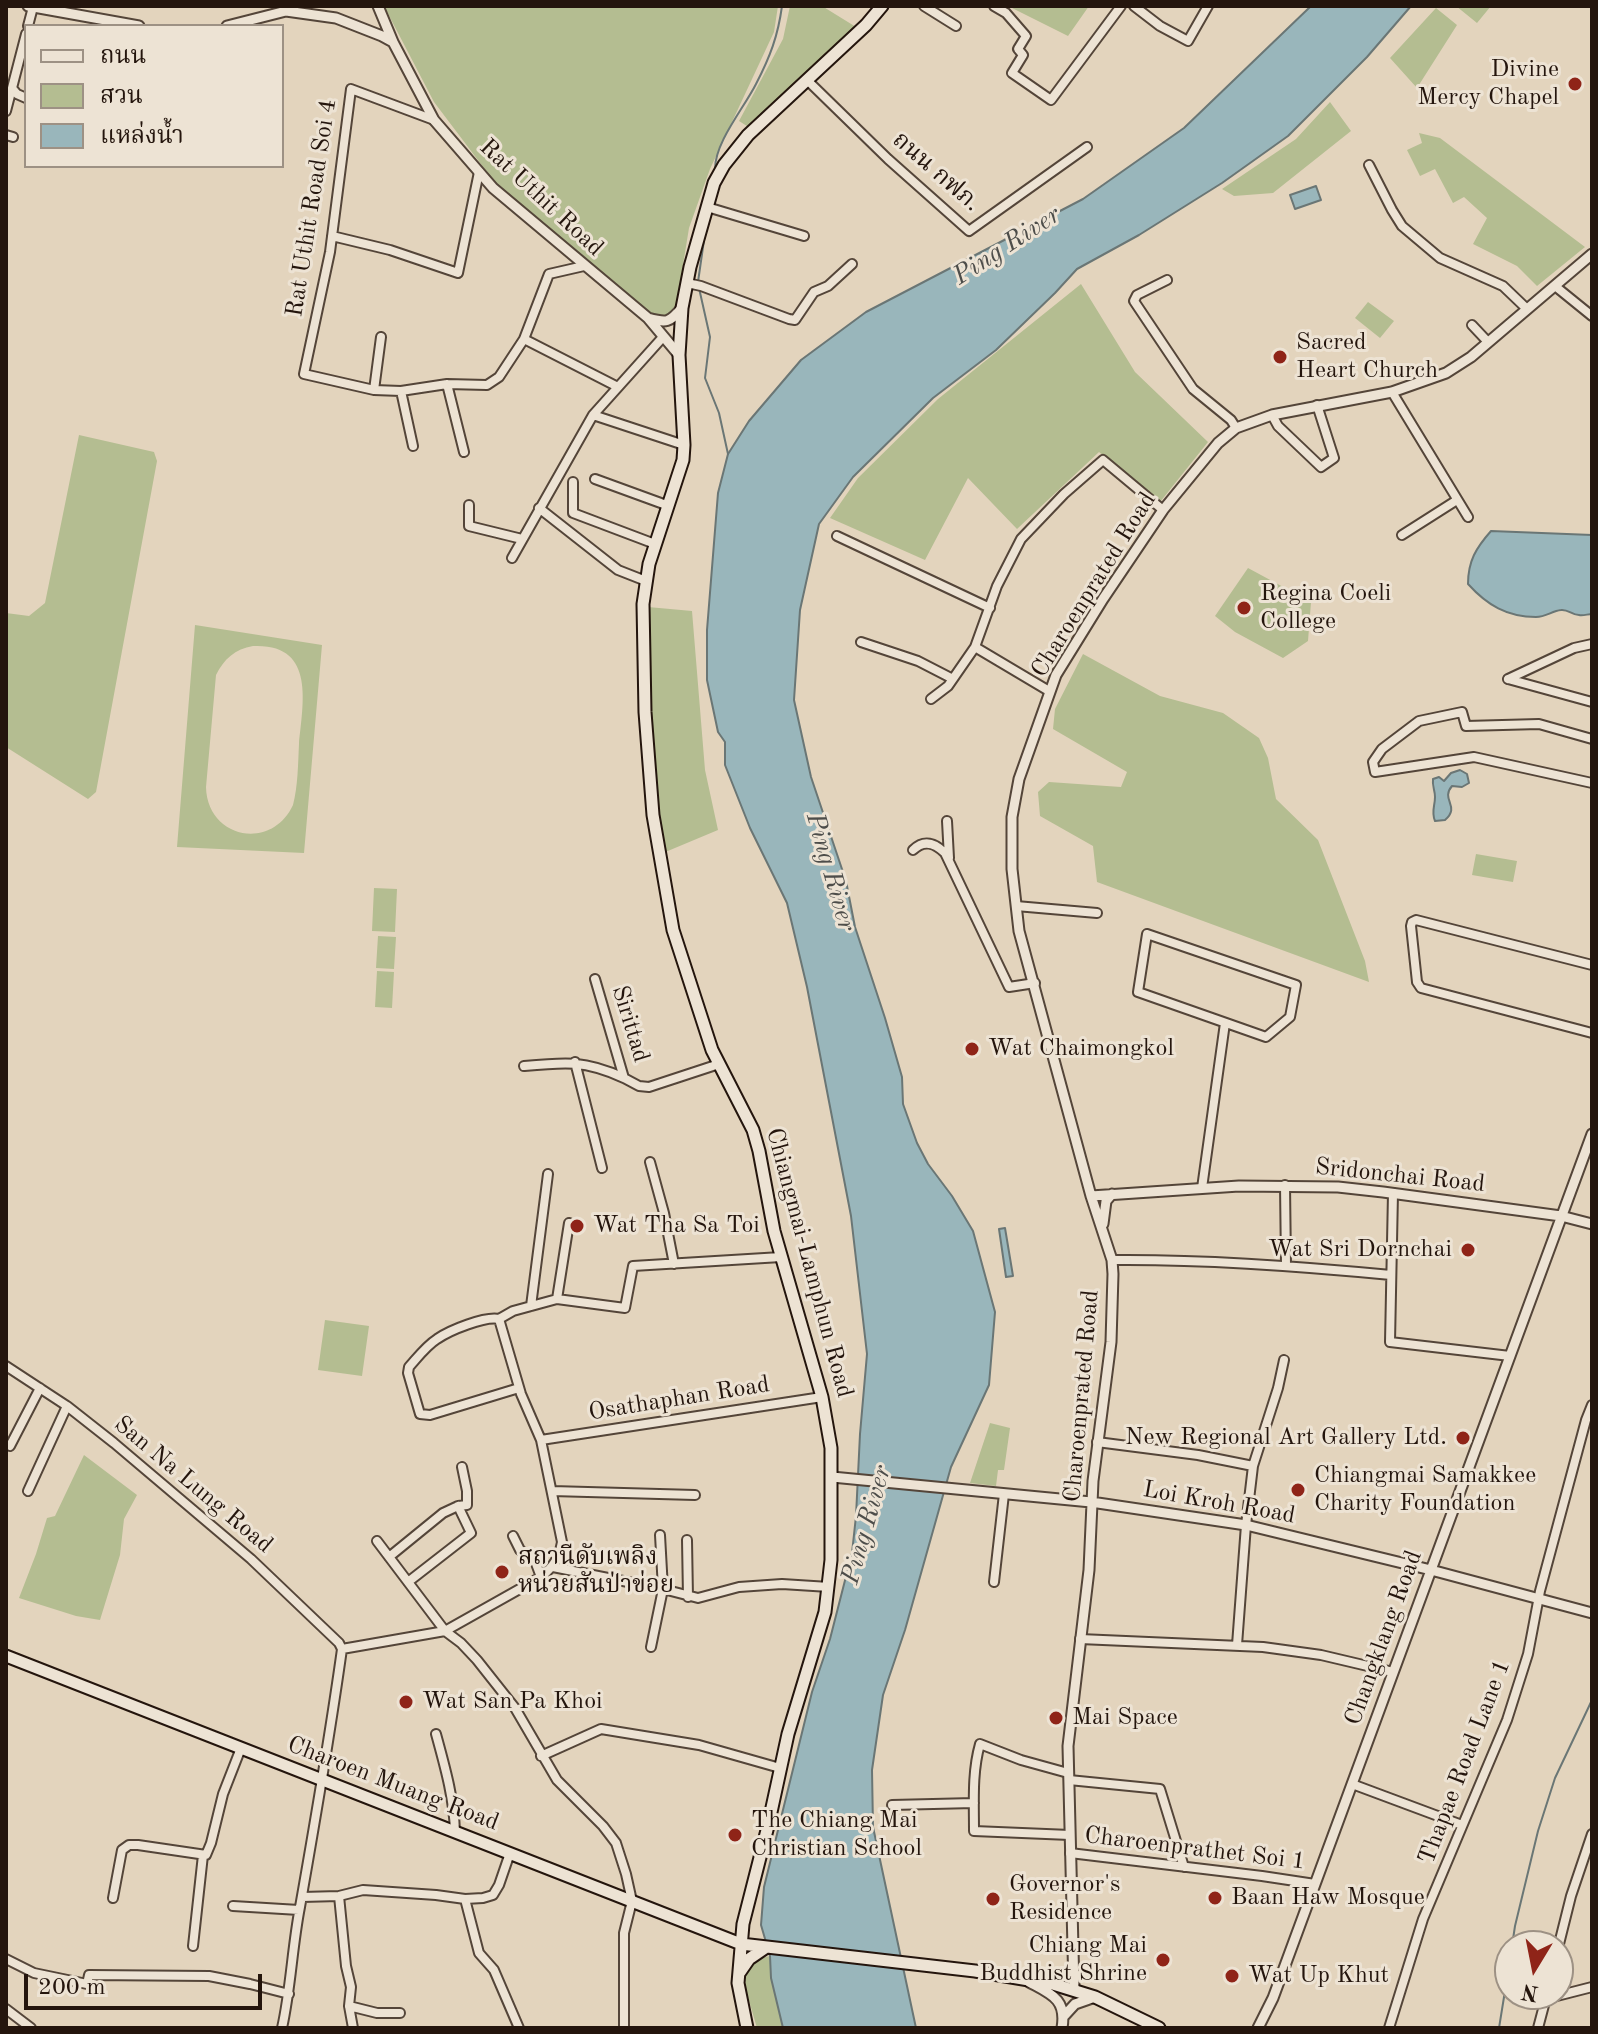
<!DOCTYPE html>
<meta charset="utf-8">
<style>
body{margin:0}
#map{position:relative;width:1598px;height:2034px;overflow:hidden;background:#e3d4bd;font-family:"Old Standard TT","Noto Serif Thai",serif}
canvas{display:block}
.frame{position:absolute;inset:0;border:8px solid #24150d;pointer-events:none}
.legend{position:absolute;left:24px;top:24px;width:260px;height:144px;box-sizing:border-box;background:#ede3d4;border:2px solid #9d9184;margin:0;padding:10px 14px;list-style:none;font-size:24px;color:#24150d}
.legend li{display:flex;align-items:center;gap:16px;height:40px}
.legend b{width:40px;border:2px solid #9d9184}
.north{position:absolute;left:1494px;top:1930px;width:80px;height:80px;box-sizing:border-box;background:#ede3d4;border:2px solid #9d9184;border-radius:50%;rotate:190deg;font-size:22px;font-weight:700;line-height:32px;text-align:center;color:#24150d}
.north::after{content:'';display:block;margin:auto;width:28px;height:36px;background:#8f2418;clip-path:polygon(50% 0,100% 100%,50% 72%,0 100%)}
.scale{position:absolute;left:24px;top:1974px;width:238px;height:36px;box-sizing:border-box;border:4px solid #24150d;border-top:0;padding-left:10px;font-size:24px;line-height:28px;white-space:nowrap;color:#24150d;-webkit-text-stroke:6px #ede3d4;paint-order:stroke}
</style>
<div id="map">
<canvas width="1598" height="2034"></canvas>
<div class="frame"></div>
<ul class="legend">
<li><b style="height:10px;background:#ede3d4"></b>ถนน</li>
<li><b style="height:22px;background:#b4bd91"></b>สวน</li>
<li><b style="height:22px;background:#99b6bb"></b>แหล่งน้ำ</li>
</ul>
<div class="north">N</div>
<div class="scale">200 m</div>
</div>
<script>
const c = document.querySelector('canvas').getContext('2d');
c.lineJoin = 'round';
function fill(path, color) {
  c.fillStyle = color;
  c.fill(path, 'evenodd');
}
function stroke(path, color, width, dash) {
  c.strokeStyle = color;
  c.lineWidth = width;
  c.lineCap = dash ? 'butt' : 'round';
  c.setLineDash(dash || []);
  c.stroke(path);
}
function drawText(font, color, halo, rows, align = 'center') {
  c.font = font + ' "Old Standard TT","Noto Serif Thai",serif';
  c.lineWidth = 6;
  c.setLineDash([]);
  c.textBaseline = 'middle';
  c.strokeStyle = halo;
  c.fillStyle = color;
  for (const [text, x, y, turn = 0] of rows) {
    c.save();
    c.translate(x, y);
    c.rotate((+turn || 0) * Math.PI / 180);
    c.textAlign = isNaN(turn) ? turn : align;
    if (halo) c.strokeText(text, 0, 0);
    c.fillText(text, 0, 0);
    c.restore();
  }
}
fill(new Path2D(`
 M384,6h394l-4,26 -64,137 -21,59 -13,80 -12,9 -15,-4 -26,-19 -62,-50 -68,-64 -59,-78z
 M790,6h32l34,21 -58,53 -48,48 -11,-7 44,-82z
 M1008,6h81l-21,30z
 M1456,6h35l-14,17z
 M1436,8l21,17 -40,63 -27,-30z
 M1330,102l21,29 -78,62 -39,3 -12,-7 74,-50z
 M1419,133l21,5 145,109 -48,39 -20,-20 -44,-22 14,-26 -23,-21 -11,6 -18,-34 -15,7 -13,-26 15,-7z
 M1081,284l54,88 73,70 -48,60 -61,-50 -82,77 -49,-51 -43,82 -95,-42 28,-40 80,-79z
 M1368,302l26,19 -14,17 -25,-20z
 M79,435l75,17 3,9 -61,331 -8,7 -82,-52v-134l23,3 16,-13z
 M1248,568l63,34 -3,39 -25,17 -48,-26 -20,-16z
 M648,607l44,4 13,159 13,60 -55,23c-14,-81 -15,-164 -15,-246z
 M195,625l127,20 -18,208 -127,-6zM253,646c63,-3 50,57 46,98 -1,20 -1,42 -6,61 -22,47 -86,33 -87,-18l10,-112c8,-16 19,-26 37,-29z
 M1083,654l77,42 63,17 36,25 9,20 8,41 42,41 47,121 4,21 -272,-100 -4,-36 -53,-30 -2,-24 11,-10 72,5 6,-15 -74,-43 2,-20z
 M1476,854l41,7 -4,21 -41,-7z
 M374,888l23,1 -2,43 -23,-1z
 M378,936l18,1 -2,32 -18,-1z
 M377,971l17,1 -2,36 -17,-1z
 M325,1320l44,6 -7,50 -44,-6z
 M990,1423l20,5 -6,42h-6l-2,16 -26,-3z
 M84,1455l53,40 -13,24 -4,36 -20,65 -24,-4 -57,-18 17,-44 11,-36 8,-2z
 M770,1956l1,22 12,50h-26l-12,-41 2,-26z`), '#b4bd91');
const water = new Path2D(`
 M1311,6h100l-44,51 -79,79 -66,47 -83,52 -62,34 -22,24 -59,57 -63,48 -80,79 -34,47 -19,86 -6,90 17,77 35,104 9,46 30,91 17,59 1,27 14,39 11,21 24,32 21,35 22,81 -6,73 -38,82 -46,163 -22,65 -11,75 1,57 43,201h-133l-12,-50 -1,-22 -9,-31 3,-38 48,-195 18,-53 22,-86 4,-37 4,-82 7,-80 -16,-138 -44,-229 -20,-84 -37,-75 -25,-63v-23l-7,-10 -11,-52v-50l11,-137 10,-39 21,-33 52,-61 65,-48 217,-113 101,-71z
 M1316,186l5,14 -26,9 -5,-14z
 M1491,531l101,4v79c-4,0 -9,2 -13,1 -7,0 -11,-6 -18,-5 -9,1 -15,7 -25,7 -29,0 -49,-12 -68,-33 0,-23 8,-36 23,-53z
 M1460,770l7,4 2,9 -7,4 -10,-1c-12,14 9,20 -7,34l-10,1c-4,-9 0,-15 0,-24 0,-7 -3,-11 -2,-18l6,-2 5,4 7,-8z
 M1005,1228l8,48 -7,1 -7,-48z`);
fill(water, '#99b6bb');
stroke(water, '#6a7675', 2);
stroke(new Path2D(`
 M715,169c0,-27 29,-61 41,-85 14,-27 22,-48 26,-78
 M698,282l7,-49
 M699,288l11,49 -5,41 14,35 9,41
 M1512,1946l3,-20 23,-95 17,-53 37,-78
 M1499,2028l11,-68`), '#6a7675', 2);
const minor = new Path2D(`
 M924,6l32,20
 M994,6l12,7 20,23 -8,13 5,6 -11,18 39,27 70,-94
 M1134,6l26,20 28,15 20,-35
 M28,26l5,-19
 M26,34l-14,54 5,6 9,4
 M807,80l81,79 81,72 118,-84
 M6,111l6,-23
 M434,120l-83,-31 -21,163 -26,122 70,16 27,1 46,-7 40,1 12,-8 25,-38 25,-65 35,-8
 M6,135l7,2
 M1369,165l23,45 10,16 38,32 63,28 24,23
 M707,207l97,29
 M332,236l58,14 68,23 21,-101
 M1167,280l-30,15 -3,6 59,88 38,31 5,8
 M687,283l14,3 88,33 6,1 19,-28 14,-6 24,-22
 M1555,286l37,30
 M1472,325l16,17
 M524,339l94,48
 M447,384l17,68
 M374,390l7,-53
 M401,391l12,55
 M1392,392l76,125
 M593,415l91,30
 M1272,415l6,11 43,41 13,-9 -17,-53
 M595,479l74,27
 M573,482v31l82,31
 M469,505v21l53,13
 M539,508l79,62 28,11
 M1402,535l55,-35
 M837,536l153,72
 M512,558l81,-143 70,-78
 M861,642l57,19 35,18
 M975,647l74,44
 M1508,679l66,-31 18,-4
 M1508,679l84,23
 M931,699l17,-13 27,-39 22,-61 24,-47 43,-45 39,-34 60,50
 M1592,739l-53,-15 -73,2 -4,-14 -43,9 -37,28 -9,13 2,10 99,-15 118,26
 M947,821l2,37
 M913,850c11,-11 22,-7 32,3l64,134 26,-4
 M1016,906l81,7
 M1147,934l149,51 -6,32 -24,20 -128,-45z
 M1592,965l-176,-45 -4,2 -1,4 6,56 4,6 171,45
 M595,979l29,99 15,8 10,1 70,-23
 M575,1062l27,106
 M524,1066c41,-4 61,-6 100,12
 M650,1162l14,51 10,51
 M1285,1185l1,80
 M1202,1188l23,-165
 M1393,1193l-3,149 120,14
 M1112,1260c94,-1 186,6 279,15
 M557,1299l12,-76
 M531,1306l17,-132
 M499,1319l14,-8 44,-12 68,9 8,-42 148,-9
 M499,1319c-14,-3 -49,11 -62,20 -11,7 -19,18 -28,28l-1,6 12,41 10,1 89,-27
 M6,1366l61,40 47,37 137,116 88,84 3,6
 M541,1440l281,-43
 M1097,1442l101,13 55,11
 M6,1444l4,2 30,-58
 M28,1491l39,-85
 M552,1491l143,4
 M458,1506l9,-1v-14l-5,-24
 M513,1536l7,14 15,11 6,16
 M687,1540l1,57
 M377,1541l68,90 16,12 16,17 38,48 42,72 46,46 13,17 10,31 6,27 -8,32v95
 M389,1557l54,-44 15,-7 13,27 -63,49
 M553,1567l110,22 35,9 41,-11 43,-3 47,3
 M994,1582l10,-88
 M1080,1639l183,8 58,8 72,17
 M1237,1645l9,-120 7,-59 25,-78 6,-28
 M651,1647l12,-58 -3,-54
 M342,1649l103,-18 96,-54c13,-11 18,-19 21,-35l-21,-102 -20,-46 -22,-75
 M436,1734c9,33 18,64 19,98
 M541,1756l60,-27 98,16 81,23
 M1068,1773l-47,-13 -41,-16c-8,28 -6,58 -6,87l96,4
 M1069,1780l91,9 24,78
 M1352,1784l110,41
 M892,1805l82,-2
 M1070,1853l192,23 53,8
 M339,1896l7,70 5,21 -2,19 4,22
 M302,1897l37,-1 24,-6 73,5 29,4 18,-1 10,-3 6,-10 11,-32
 M113,1898l9,-48 7,-5h9l68,10 5,-12 12,-49 18,-46
 M465,1899l14,54 15,17 25,58
 M233,1906l66,4
 M193,1946l10,-91
 M1558,1948l13,-52 21,-62
 M6,1959l28,14 53,11 2,-9 120,1 41,8 39,10
 M1545,1999l47,-12
 M349,2006l28,7h23
 M6,2009l25,19
 M282,2028c9,-40 10,-80 18,-121 15,-85 30,-172 42,-258
 M1389,2028l34,-109 84,-199 21,-66 12,-63 46,-171 6,-15
 M1538,2028l9,-34`);
const tertiary = new Path2D(`
 M28,6l111,20
 M378,6l15,36
 M227,26l59,-15 50,7 46,18 11,6 41,78 59,68 155,130c19,5 21,5 34,-10
 M648,318l31,37
 M1091,1196l148,-10 99,1 45,5 178,24 31,8
 M1103,1224l3,-23 6,-7
 M832,1477l259,25 155,23 185,45 161,43
 M1029,1982c22,12 38,17 33,46
 M1074,1989l-6,-243 21,-176 4,-89 18,-139 2,-68 -1,-14 -21,-64 -72,-265 -7,-62v-52l7,-38 37,-104 47,-76 60,-89 55,-67 18,-15 36,-13 120,-23 54,-19 25,-16 121,-103
 M1064,2016l11,-12 20,-7
 M1258,2028l15,-30 319,-864`);
const secondary = new Path2D(`
 M6,1656l735,288 234,27 78,13 42,13 64,31
 M740,1972l9,-13 16,-11
 M747,2028l-9,-45 5,-59 25,-98 20,-92 37,-122 6,-52v-112l-9,-51 -48,-166 -15,-80 -6,-21 -41,-80 -39,-120 -20,-115 -8,-103 -2,-108 6,-40 34,-104 1,-15 -5,-90 3,-47 8,-41 24,-84 10,-18 24,-30 118,-110 16,-19`);
stroke(minor, '#544539', 12);
stroke(tertiary, '#544539', 13);
stroke(secondary, '#24150d', 15);
stroke(minor, '#ede3d4', 8);
stroke(tertiary, '#ede3d4', 9);
stroke(secondary, '#ede3d4', 11);
for (const [x, y, r, color] of [
 [1575,84,8,"#8f2418"],
 [1280,357,8,"#8f2418"],
 [1244,608,8,"#8f2418"],
 [972,1049,8,"#8f2418"],
 [577,1226,8,"#8f2418"],
 [1468,1250,8,"#8f2418"],
 [1463,1438,8,"#8f2418"],
 [1298,1490,8,"#8f2418"],
 [502,1572,8,"#8f2418"],
 [406,1702,8,"#8f2418"],
 [1056,1718,8,"#8f2418"],
 [735,1835,8,"#8f2418"],
 [1215,1898,8,"#8f2418"],
 [993,1899,8,"#8f2418"],
 [1163,1960,8,"#8f2418"],
 [1232,1976,8,"#8f2418"]
]) {
  const dot = new Path2D();
  dot.arc(x, y, r, 0, 2 * Math.PI);
  c.fillStyle = color;
  c.fill(dot);
  stroke(dot, '#ede3d4', 3);
}
drawText('24px', '#24150d', '#ede3d4', [
 ["Divine",1559,70,"right"],
 ["Mercy Chapel",1559,98,"right"],
 ["Sacred",1296,343],
 ["Heart Church",1296,371],
 ["Regina Coeli",1260,594],
 ["College",1260,622],
 ["Wat Chaimongkol",988,1049],
 ["Wat Tha Sa Toi",593,1226],
 ["Wat Sri Dornchai",1452,1250,"right"],
 ["New Regional Art Gallery Ltd.",1447,1438,"right"],
 ["Chiangmai Samakkee",1314,1476],
 ["Charity Foundation",1314,1504],
 ["สถานีดับเพลิง",518,1558],
 ["หน่วยสันป่าข่อย",518,1586],
 ["Wat San Pa Khoi",422,1702],
 ["Mai Space",1072,1718],
 ["The Chiang Mai",751,1821],
 ["Christian School",751,1849],
 ["Governor's",1009,1885],
 ["Residence",1009,1913],
 ["Baan Haw Mosque",1231,1898],
 ["Chiang Mai",1147,1946,"right"],
 ["Buddhist Shrine",1147,1974,"right"],
 ["Wat Up Khut",1248,1976]
], 'left');
drawText('24px', '#24150d', '#ede3d4', [
 ["ถนน กฟภ.",936,172,41],
 ["Rat Uthit Road",541,198,43],
 ["Rat Uthit Road Soi 4",312,208,-81],
 ["Charoenprated Road",1094,585,-58],
 ["Sirittad",630,1024,73],
 ["Sridonchai Road",1400,1176,6],
 ["Chiangmai-Lamphun Road",809,1263,75],
 ["Charoenprated Road",1082,1396,-85],
 ["Osathaphan Road",679,1399,-9],
 ["San Na Lung Road",193,1485,40],
 ["Loi Kroh Road",1219,1503,10],
 ["Changklang Road",1384,1638,-70],
 ["Thapae Road Lane 1",1465,1762,-69],
 ["Charoen Muang Road",393,1784,21],
 ["Charoenprathet Soi 1",1195,1849,7]
]);
drawText('italic 26px', '#4d4d4a', '#ede3d4', [
 ["Ping River",1007,246,-33],
 ["Ping River",830,872,74],
 ["Ping River",867,1525,-74]
]);
</script>
